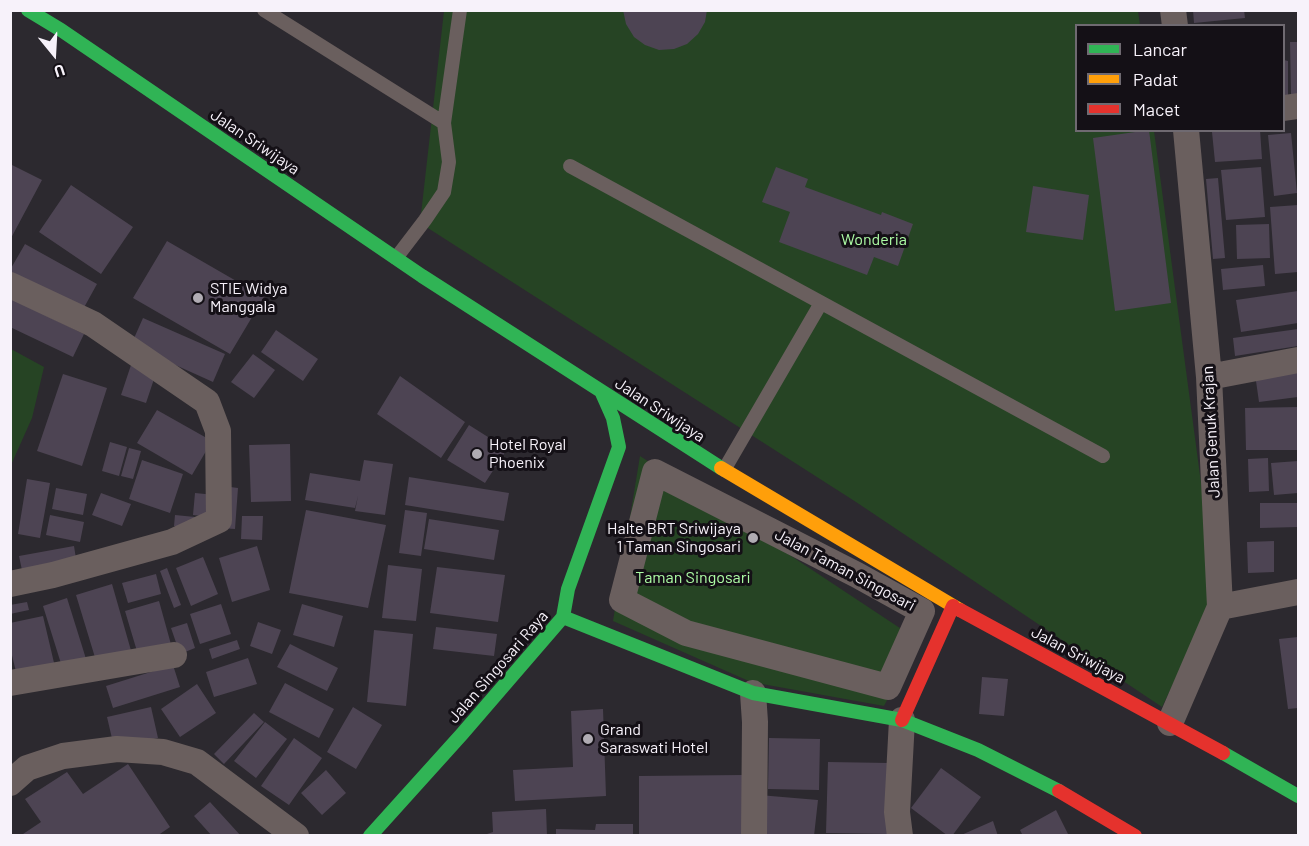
<!DOCTYPE html>
<style>
body{margin:0}
#map{position:relative;width:1309px;height:846px;overflow:hidden;background:#2c292f;font-family:Barlow,sans-serif}
canvas{display:block}
.frame{position:absolute;inset:0;border:12px solid #f7f2fa;pointer-events:none}
.legend{position:absolute;left:1075px;top:24px;width:210px;height:108px;box-sizing:border-box;background:#141016;border:2px solid #6f6a71;margin:0;padding:8px 10px;list-style:none;font-size:18px;color:#f7f2fa}
.legend li{display:flex;align-items:center;gap:12px;height:30px}
.legend b{width:30px;border:2px solid #6f6a71}
.north{position:absolute;left:24px;top:24px;width:60px;height:60px;-webkit-text-stroke:4px #141016;paint-order:stroke;rotate:162deg;font-size:16px;font-weight:700;line-height:24px;text-align:center;color:#f7f2fa}
.north::after{content:'';display:block;margin:auto;width:21px;height:27px;background:#f7f2fa;clip-path:polygon(50% 0,100% 100%,50% 72%,0 100%)}
</style>
<div id="map">
<canvas width="1309" height="846"></canvas>
<div class="frame"></div>
<ul class="legend">
<li><b style="height:8px;background:#30b455"></b>Lancar</li>
<li><b style="height:8px;background:#ff9f0a"></b>Padat</li>
<li><b style="height:8px;background:#e5322d"></b>Macet</li>
</ul>
<div class="north">U</div>
</div>
<script>
const c = document.querySelector('canvas').getContext('2d');
c.lineJoin = 'round';
function fill(path, color) {
  c.fillStyle = color;
  c.fill(path, 'evenodd');
}
function stroke(path, color, width, dash) {
  c.strokeStyle = color;
  c.lineWidth = width;
  c.lineCap = dash ? 'butt' : 'round';
  c.setLineDash(dash || []);
  c.stroke(path);
}
function drawText(font, color, halo, rows, align = 'center') {
  c.font = font + ' Barlow,sans-serif';
  c.lineWidth = 6;
  c.setLineDash([]);
  c.textBaseline = 'middle';
  c.strokeStyle = halo;
  c.fillStyle = color;
  for (const [text, x, y, turn = 0] of rows) {
    c.save();
    c.translate(x, y);
    c.rotate((+turn || 0) * Math.PI / 180);
    c.textAlign = isNaN(turn) ? turn : align;
    if (halo) c.strokeText(text, 0, 0);
    c.fillText(text, 0, 0);
    c.restore();
  }
}
fill(new Path2D(`
 M444,11h694l2,14 -64,1v104l78,1 62,464 -54,112 -306,-205 -436,-279z
 M11,349l33,18 -12,51 -21,47z
 M640,456l278,184 -34,66 -133,-24 -138,-61z`), '#264424');
fill(new Path2D(`
 M623,10h84l-2,12 -7,12 -11,10 -13,5 -15,1 -14,-5 -11,-8 -8,-13z
 M1193,10h51l1,8 -51,5z
 M1290,42h8v52h-7z
 M1284,60l4,1v37h-4z
 M1149,130l22,173 -56,8 -22,-173z
 M1228,130h32l2,29 -47,3 -3,-30z
 M1291,133l6,60 -23,3 -6,-61z
 M10,164l32,16 -32,60z
 M776,167l32,12 -3,8 76,28 1,-3 31,12 -15,42 -24,-9 -7,18 -88,-33 11,-30 -28,-10z
 M1261,167l4,50 -39,3 -5,-50z
 M1218,178l7,80 -12,1 -7,-80z
 M71,185l62,42 -32,47 -62,-42z
 M1033,186l56,9 -6,45 -57,-8z
 M1298,205v67l-23,2 -5,-67z
 M1269,224l1,34 -33,1 -1,-34z
 M167,241l97,56 -34,57 -97,-56z
 M25,244l72,40 -16,29 -71,-39v-4z
 M1263,265l2,21 -42,4 -2,-21z
 M1298,291v32l-57,9 -5,-32z
 M10,298l74,36 -11,23 -63,-30z
 M143,318l82,36 -12,28 -82,-37z
 M1298,329v17l-63,10 -2,-18z
 M276,330l42,29 -15,22 -42,-29z
 M253,354l22,16 -21,28 -23,-16z
 M131,365l25,8 -10,30 -25,-8z
 M1298,368v29l-39,5 -4,-28z
 M63,374l44,14 -25,78 -45,-15z
 M400,376l65,46 -24,36 -64,-44z
 M1298,407v43h-52l-1,-42z
 M157,410l55,31 -20,34 -55,-32z
 M469,425l38,24 -22,34 -38,-23z
 M110,442l17,5 -8,29 -17,-5z
 M290,444l1,57 -40,1 -2,-57z
 M129,448l12,3 -8,28 -12,-3z
 M1268,458l1,33 -20,1 -1,-33z
 M142,460l41,14 -13,39 -41,-14z
 M364,460l29,4 -8,51 -30,-4 3,-15 -3,12 -50,-8 5,-27 50,8z
 M1298,461v32l-24,2 -3,-32z
 M409,477l100,16 -5,28 -99,-16z
 M27,479l23,4 -10,55 -22,-4z
 M223,486l15,2 -3,41 -15,-1z
 M56,488l31,6 -4,21 -31,-6z
 M101,493l30,11 -9,22 -30,-11z
 M195,493l20,2 -3,22 -19,-2z
 M1260,503h38v24l-38,1z
 M306,510l80,15 -18,83 -79,-15z
 M405,510l22,3 -6,43 -22,-3z
 M50,515l34,7 -4,20 -34,-7z
 M175,515l20,2 -1,10 -20,-1z
 M242,516h21l-1,24 -21,-1z
 M429,519l70,11 -5,30 -70,-11z
 M1274,541v31l-26,1 -1,-31z
 M74,546l3,19 -54,10 -4,-19z
 M257,546l13,44 -38,12 -13,-44z
 M203,557l15,37 -27,12 -15,-38z
 M388,565l34,4 -6,52 -34,-3z
 M437,567l68,8 -7,47 -68,-9z
 M167,568l14,37 -7,3 -14,-37z
 M156,574l5,20 -33,9 -6,-20z
 M112,584l20,70 -35,10 -21,-69z
 M67,598l20,64 -24,8 -20,-64z
 M159,601l13,47 -33,10 -14,-47z
 M27,602l2,8 -19,4v-9z
 M221,604l10,30 -31,10 -10,-30z
 M302,604l41,12 -9,31 -41,-12z
 M43,616l12,51 -38,9 -7,-29v-24z
 M258,622l23,8 -9,24 -22,-8z
 M187,623l8,25 -15,6 -9,-26z
 M436,627l61,7 -3,22 -61,-7z
 M374,630l39,4 -7,72 -39,-4z
 M1298,637v71l-10,1 -9,-70z
 M237,640l3,9 -28,10 -3,-10z
 M290,644l48,24 -11,23 -50,-24z
 M248,658l9,26 -43,13 -8,-25z
 M173,665l7,22 -67,21 -7,-22z
 M982,677l26,2 -4,37 -25,-2z
 M285,683l49,26 -15,29 -50,-26z
 M197,684l19,29 -36,24 -19,-28z
 M151,707l7,31 -44,9 -7,-30z
 M353,707l29,18 -26,44 -29,-17z
 M603,709l3,87 -91,5 -2,-31 60,-3 -2,-56z
 M254,713l10,9 -40,42 -10,-10z
 M265,722l22,17 -31,39 -22,-17z
 M294,738l28,20 -33,47 -28,-19z
 M769,738l51,1 -1,51 -51,-1z
 M828,762l61,1 -2,71 -61,-1z
 M128,764l42,63 -13,9h-137l21,-14 -16,-23 42,-27 16,22z
 M941,768l40,29 -29,39h-4l-37,-28z
 M326,770l20,23 -24,22 -21,-22z
 M743,775v61h-104v-60z
 M759,795l59,5 -4,36h-58z
 M210,802l31,34h-29l-18,-20z
 M546,809l1,27h-66l12,-4 -1,-20z
 M1056,810l13,26h-46l-3,-6z
 M993,821l5,15h-39z
 M596,824h37v12h-77v-7l39,1z`), '#4d4453');
stroke(new Path2D(`
 M264,10l180,113
 M570,166l533,290
 M396,258l29,-38 19,-28 5,-30 -5,-39 16,-113
 M724,470l97,-167`), '#6a5f5e', 14);
stroke(new Path2D(`
 M1173,10l2,16
 M1284,108l14,-2
 M10,285l83,39 114,78 11,29 1,89 -47,22 -119,33 -43,9
 M1209,377l89,-17
 M655,472l202,103 65,36 -34,76 -202,-54 -64,-33z
 M1220,607l78,-15
 M10,683l164,-28
 M753,693l2,29 -1,114
 M1170,723l50,-116 -11,-230 -23,-247
 M10,783l17,-15 36,-12 54,-7 46,3 34,10 99,74
 M900,836l-3,-24 5,-92`), '#6a5f5e', 26);
stroke(new Path2D(`
 M28,10l33,20 361,246 299,192
 M563,617l190,76 149,27 76,30 81,41
 M1223,753l75,43
 M370,836l92,-102 101,-117 5,-28 51,-142 -6,-29 -12,-27`), '#30b455', 14);
stroke(new Path2D(`
 M721,468l239,142`), '#ff9f0a', 14);
stroke(new Path2D(`
 M960,610l263,143
 M902,720l51,-114
 M1059,791l76,45`), '#e5322d', 14);
for (const [x, y, r, color] of [
 [198,298,6,"#b0acb3"],
 [477,454,6,"#b0acb3"],
 [753,538,6,"#b0acb3"],
 [588,739,6,"#b0acb3"]
]) {
  const dot = new Path2D();
  dot.arc(x, y, r, 0, 2 * Math.PI);
  c.fillStyle = color;
  c.fill(dot);
  stroke(dot, '#141016', 2);
}
drawText('16px', '#f7f2fa', '#141016', [
 ["Jalan Sriwijaya",255,142,34],
 ["Jalan Sriwijaya",660,410,33],
 ["Jalan Genuk Krajan",1211,432,-93],
 ["Jalan Taman Singosari",845,570,28],
 ["Jalan Sriwijaya",1078,655,28],
 ["Jalan Singosari Raya",498,667,-49]
]);
drawText('16px', '#adfca5', '#141016', [
 ["Wonderia",874,240],
 ["Taman Singosari",693,578]
]);
drawText('16px', '#f7f2fa', '#141016', [
 ["STIE Widya",210,289],
 ["Manggala",210,307],
 ["Hotel Royal",489,445],
 ["Phoenix",489,463],
 ["Halte BRT Sriwijaya",741,529,"right"],
 ["1 Taman Singosari",741,547,"right"],
 ["Grand",600,730],
 ["Saraswati Hotel",600,748]
], 'left');
</script>
